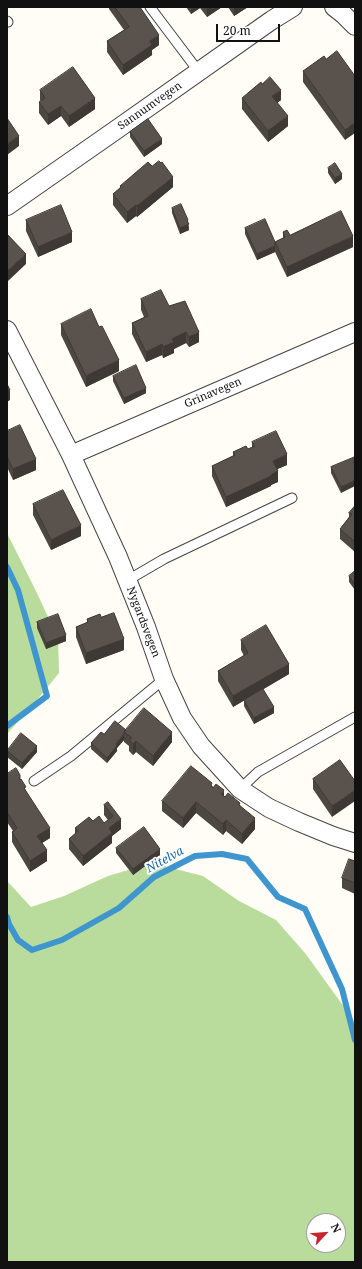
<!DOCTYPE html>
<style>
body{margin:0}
#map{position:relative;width:362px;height:1269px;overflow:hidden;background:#fffdf5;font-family:"Noto Serif",serif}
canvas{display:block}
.frame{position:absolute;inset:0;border:8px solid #111;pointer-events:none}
.north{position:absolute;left:306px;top:1213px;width:40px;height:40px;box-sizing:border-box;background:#fff;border:1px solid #a0a0a0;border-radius:50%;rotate:64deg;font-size:11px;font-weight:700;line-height:16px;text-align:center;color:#111}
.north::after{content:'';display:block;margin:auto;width:14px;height:18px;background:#c4262e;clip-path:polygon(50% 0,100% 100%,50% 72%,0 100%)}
.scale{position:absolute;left:216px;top:24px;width:64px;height:18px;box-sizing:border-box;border:2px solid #111;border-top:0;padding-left:5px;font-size:12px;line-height:14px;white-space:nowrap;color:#111;-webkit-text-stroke:3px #fff;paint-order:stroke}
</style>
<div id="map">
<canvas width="362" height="1269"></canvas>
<div class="frame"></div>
<div class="north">N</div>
<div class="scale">20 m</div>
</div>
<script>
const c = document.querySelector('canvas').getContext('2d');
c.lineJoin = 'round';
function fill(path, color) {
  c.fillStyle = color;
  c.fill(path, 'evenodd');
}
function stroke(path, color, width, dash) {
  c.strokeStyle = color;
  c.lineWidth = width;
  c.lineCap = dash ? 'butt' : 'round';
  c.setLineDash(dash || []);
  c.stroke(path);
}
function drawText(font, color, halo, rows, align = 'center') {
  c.font = font + ' "Noto Serif",serif';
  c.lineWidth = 4;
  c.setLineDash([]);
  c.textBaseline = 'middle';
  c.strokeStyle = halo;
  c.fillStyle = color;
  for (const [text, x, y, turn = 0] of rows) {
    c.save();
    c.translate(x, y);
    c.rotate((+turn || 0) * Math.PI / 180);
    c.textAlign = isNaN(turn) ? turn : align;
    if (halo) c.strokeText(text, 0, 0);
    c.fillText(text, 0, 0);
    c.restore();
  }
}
fill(new Path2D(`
 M7,533l28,56 23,49 1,35 -27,33 -25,28z
 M152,863l51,13 36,25 37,19 29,33 50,69v240h-348v-381l24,26 33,-11 44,-20zM314,1221h24v24h-24z`), '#b9dc9c');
stroke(new Path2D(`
 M7,567l11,23 29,106 -40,30
 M7,917l2,7 9,16 14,10 30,-10 57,-32 35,-31 41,-21 27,-2 25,5 31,38 27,12 37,80 13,51`), '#3f96cf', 6);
const service = new Path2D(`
 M150,7l49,65
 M7,21l1,1
 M128,580l36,-21 128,-61
 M34,781l37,-25 93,-77
 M240,789l18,-17 97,-55`);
const minor = new Path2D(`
 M334,7l9,7 12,12
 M7,206l106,-74 159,-112 21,-13
 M7,330l64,125 47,102 28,70 18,52 18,39 19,28 39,43 29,19 30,14 34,14 22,7
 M71,455l284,-123`);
stroke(service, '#444', 11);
stroke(minor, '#444', 20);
stroke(service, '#fff', 9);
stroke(minor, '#fff', 18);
fill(new Path2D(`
 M109,7h31l19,38 -7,5v5l-29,20 -16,-23v-11l17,-11 -15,-21z
 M186,7h36l-15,10 -7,-9 -9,6z
 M228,7h20l-14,9z
 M326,59l29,17 -10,64 -42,-58v-11z
 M40,90l55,19 -26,18 -8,-11 -13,9 -9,-12v-11l2,-1 -1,-1z
 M242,98l39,2 -4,3 11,23 -20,16 -26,-33z
 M130,132l32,12 -18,13 -14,-20z
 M328,168l14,11 -7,5 -7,-11z
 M120,186l53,1 -36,30 -1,-1 -9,7 -14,-18v-11l7,-6z
 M172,208l16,15 1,7 -9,4 -8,-21z
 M26,220l46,22 -34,15 -12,-26z
 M245,228l30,14 8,-4v-6l7,3 63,12 -66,30 -12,-25 -18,8 -12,-26z
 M141,299l28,7 30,36 -10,5 -3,-4 -12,6v4l-11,5 -1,-3 -16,7 -14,-28v-11l12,-6 -3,-7z
 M61,324l58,47 -33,16 -25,-52z
 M113,376l33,17 -22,11 -11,-23z
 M7,431l29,39 -23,10 -6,-13z
 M252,442l35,23 -10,4 1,13 -7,3v1l-45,21 -14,-31v-10l21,-10v-4l15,-3 4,-2z
 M355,457l-14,36 -10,-20v-6z
 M33,504l48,32 -30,14 -18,-35z
 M355,506v46l-15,-13v-10l9,-12v-4z
 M355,571v19l-6,-8v-6z
 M101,617l23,33 -38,14 -10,-27v-10l11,-4v-4z
 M37,622l29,19 -20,8 -9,-21z
 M241,640l48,34 -56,33 -15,-26v-10l26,-15 -3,-6z
 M244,700l30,13 -20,11 -10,-18z
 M126,730l46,12 -19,24 -17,-14 -3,3 -4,-4v-5l-5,-4v-2l-7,8v3l-10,12 -16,-14v-6l13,-9z
 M7,750l30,2 -15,17 -15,-12z
 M340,760l-8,57 -19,-28v-10z
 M7,774l13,5 30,59 -8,5 5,18 -17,11 -18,-30v-10l1,-1 -6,-9z
 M212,786l12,10 16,9 15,24 -13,15 -16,-13 -3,4 -27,-22 -13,15 -21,-17v-10z
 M108,802l13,27 -9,7v7l-29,23 -14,-17v-10l6,-5v-6l18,-7 11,2 4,-3 -4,-5v-10z
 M116,848l44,7 -27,20 -17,-22z
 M355,861v33l-13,-6v-10z`), '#4d4742');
fill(new Path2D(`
 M191,7h9v1l-9,6z
 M207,7h15l-15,10z
 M234,7h14l-14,9z
 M159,35v10l-7,5v5l-29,20v-10l27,-24z
 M281,90v10l-9,7v-11z
 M95,98v11l-26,18v-11z
 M61,106v10l-13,9v-11z
 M288,116v10l-20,16v-11z
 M355,122v11l-10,7v-10z
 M19,136v10l-12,9v-11z
 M162,139v5l-18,13v-6z
 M342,174v5l-7,5v-6z
 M173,177v10l-36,30v-11z
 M136,205v11l-9,7v-11z
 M188,220l1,10 -9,4v-6z
 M72,232v10l-34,15v-10z
 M353,236v11l-66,30v-10z
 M275,246v6l-18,8v-6z
 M26,254v10l-19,18v-11z
 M186,332v11l-12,6v4l-11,5v-11l9,-8z
 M199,332v10l-10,5v-10z
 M162,344v11l-16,7v-10z
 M119,360v11l-33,16v-11z
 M146,388v5l-22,11v-6z
 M10,390v10l-3,2v-11z
 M287,454v11l-14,6v-10z
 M36,459v11l-23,10v-11z
 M278,471v11l-7,3v1l-45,21v-10z
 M355,480v6l-14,7v-6z
 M81,525v11l-30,14v-10z
 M66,635v6l-20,8v-6z
 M124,639v11l-38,14v-11z
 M289,664v10l-56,33v-11z
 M274,707v6l-20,11v-6z
 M172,732v10l-19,24v-10z
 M124,734v6l-7,8v3l-10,12v-5l9,-14z
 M136,741v11l-3,3v-11z
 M37,746v6l-15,17v-6z
 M224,790v11l-3,-7z
 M355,790v11l-23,16v-11z
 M196,802v11l-13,15v-10z
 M255,818v11l-13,15v-10z
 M121,819v10l-9,7v7l-29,23v-10l26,-28z
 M226,820v11l-3,4v-11z
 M50,828v10l-13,8v-10z
 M160,849v6l-27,20v-6z
 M47,850v11l-17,11v-11z`), '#3f3936');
const building = new Path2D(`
 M115,7h25l19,28 -9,6 2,4 -29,20 -16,-24 22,-14z
 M337,51l18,25v12l-1,1 1,2v31l-10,8 -42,-59 21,-15 2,3z
 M73,67l22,31 -26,18 -8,-10 -13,8 -9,-12 6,-4 -5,-8z
 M270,77l11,13 -9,6 16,20 -20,15 -26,-33 19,-16 1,2z
 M7,118l12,18 -12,8z
 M148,119l14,20 -18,12 -14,-19z
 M159,161l2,2 1,-1 11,15 -36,29 -1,-1 -9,7 -14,-18 8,-7 -1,-1 28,-24 4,4z
 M335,163l7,11 -7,4 -7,-10z
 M181,204l7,16 -1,1 2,3 -9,4 -8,-20z
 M61,205l11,27 -34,15 -12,-27z
 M341,211l12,25 -66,31 -12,-25 10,-5 -2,-5 4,-2 3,5z
 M265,219l10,23v4l-18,8 -12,-26z
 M7,234l19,20 -19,17z
 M161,290l8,16 16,-5 14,31 -10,5 -3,-5 -14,7 2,3 -11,5 -1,-3 -16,8 -14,-29 16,-7 -7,-17z
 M91,309l8,18 3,-1 17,34 -33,16 -25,-52z
 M136,365l10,23 -22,10 -11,-22z
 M7,384l3,6 -3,1z
 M20,425l16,34 -23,10 -6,-13v-25z
 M276,431l11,23 -14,7 5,10 -7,4v1l-45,21 -14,-31 23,-11 -2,-3 13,-6 2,3 7,-3 -3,-4z
 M355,457v3l-2,1 2,4v15l-14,7 -10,-20z
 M63,490l18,35 -30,15 -18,-36z
 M355,506v36l-15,-13 12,-15 -3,-1z
 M355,571v14l-6,-9z
 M114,613l10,26 -38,14 -10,-26 12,-5 -1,-3 13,-5 1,3z
 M58,614l8,21 -20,8 -9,-21z
 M266,625l23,39 -56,32 -15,-25 30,-18 -7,-13z
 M263,689l11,18 -20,11 -10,-18z
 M144,708l28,24 -19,24 -17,-15 -3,3 -4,-4 3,-2 -8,-6z
 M115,721l11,9 -2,2v2l-8,10 1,2 -10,12 -16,-15 10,-11 3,2z
 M21,733l16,13 -15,17 -15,-12z
 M340,760l15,21v9l-23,16 -19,-27z
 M191,766l21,17 -1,2 2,3 3,-4 8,6 -3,4 4,3 3,-4 12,10 -1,2 16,13 -13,16 -16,-14 -3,4 -27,-22 -13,16 -21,-17z
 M16,768l4,7v5l1,-1 5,8 -2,1 26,40 -13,8 10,14 -17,11 -18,-29 5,-4 -10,-16 1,-1 -1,-2v-35z
 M108,802l13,17 -12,9 3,5 -29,23 -14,-17 9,-8 -3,-3 14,-11 4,4 6,-5 5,7 9,-7 -9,-11z
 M144,827l16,22 -27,20 -17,-21z
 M349,859l6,2v22l-13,-5z`);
fill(building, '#5a524d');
stroke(building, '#3f3936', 1);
drawText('11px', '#111', '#fff', [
 ["Sannumvegen",150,106,-35],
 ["Grinavegen",213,393,-23],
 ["Nygardsvegen",143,622,69]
]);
drawText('italic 12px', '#1768a6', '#fff', [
 ["Nitelva",165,860,-29]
]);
</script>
